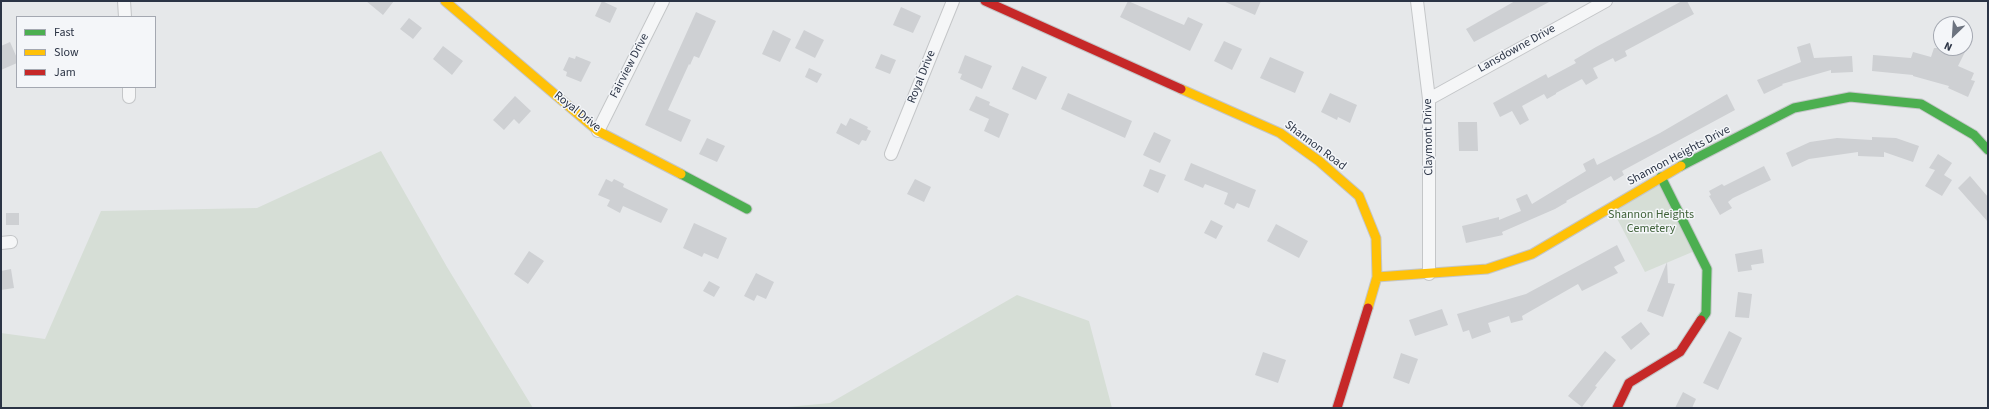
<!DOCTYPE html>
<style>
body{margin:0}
#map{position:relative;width:1989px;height:409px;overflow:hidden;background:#e6e8ea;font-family:"Source Sans 3",sans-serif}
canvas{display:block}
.frame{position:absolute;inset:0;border:2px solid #2b3445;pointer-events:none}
.legend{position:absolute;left:16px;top:16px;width:140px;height:72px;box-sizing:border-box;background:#f4f6f9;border:1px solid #a4a8b1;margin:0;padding:5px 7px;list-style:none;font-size:12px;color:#2b3445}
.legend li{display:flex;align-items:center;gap:8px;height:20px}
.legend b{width:20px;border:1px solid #a4a8b1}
.north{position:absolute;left:1933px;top:16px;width:40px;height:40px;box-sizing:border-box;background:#f4f6f9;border:1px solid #a4a8b1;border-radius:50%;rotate:205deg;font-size:11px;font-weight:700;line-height:16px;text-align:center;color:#2b3445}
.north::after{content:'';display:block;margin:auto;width:14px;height:18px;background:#6c737f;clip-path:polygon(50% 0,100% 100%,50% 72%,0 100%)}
</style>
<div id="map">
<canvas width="1989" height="409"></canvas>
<div class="frame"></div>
<ul class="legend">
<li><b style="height:5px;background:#4caf50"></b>Fast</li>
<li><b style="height:5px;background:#ffc107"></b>Slow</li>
<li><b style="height:5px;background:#c62828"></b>Jam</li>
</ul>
<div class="north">N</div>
</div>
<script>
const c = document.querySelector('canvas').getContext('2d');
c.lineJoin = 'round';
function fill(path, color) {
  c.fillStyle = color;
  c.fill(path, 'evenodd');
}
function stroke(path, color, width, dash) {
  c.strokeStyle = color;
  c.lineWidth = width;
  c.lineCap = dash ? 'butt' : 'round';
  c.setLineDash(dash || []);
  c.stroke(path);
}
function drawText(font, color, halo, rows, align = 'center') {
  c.font = font + ' "Source Sans 3",sans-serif';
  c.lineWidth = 3;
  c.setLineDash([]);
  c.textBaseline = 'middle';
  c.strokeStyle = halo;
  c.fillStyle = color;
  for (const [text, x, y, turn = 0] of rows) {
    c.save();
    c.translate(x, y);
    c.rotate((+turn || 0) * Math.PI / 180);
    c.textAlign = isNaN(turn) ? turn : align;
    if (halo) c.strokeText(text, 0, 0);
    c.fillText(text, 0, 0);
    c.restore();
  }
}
fill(new Path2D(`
 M381,151l66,116 86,141h-532v-75l44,6 56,-128 156,-3z
 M1661,177l36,73 -52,22 -34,-65z
 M1017,295l72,26 23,87h-335l53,-5z`), '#d6ded6');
fill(new Path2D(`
 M366,1h28l-11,14z
 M602,1l15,7 -7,15 -15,-7z
 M1128,1l56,24 4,-8 15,7 -13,27 -70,-34z
 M1223,1h38l-6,14z
 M1515,1h36l-77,41 -8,-13z
 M1682,1h5l7,13 -69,37 2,5 -12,6 -2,-4 -20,10 5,10 -12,7 -4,-6 -26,14v1l-9,5 -3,-5 -22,12 7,14 -9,5 -8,-14 -12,6 -7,-14 53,-29 2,4 28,-15 -2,-3 22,-13z
 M901,7l20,9 -8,17 -20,-8z
 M696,12l20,9 -17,37 -5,-2 -4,9 -1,-1 -21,46 23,10 -10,22 -36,-17z
 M409,18l13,10 -9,11 -13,-10z
 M773,30l18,9 -11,23 -18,-8z
 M804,30l20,10 -9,18 -20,-10z
 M1224,41l18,8 -10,21 -18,-9z
 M10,42l7,16v5l-16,7v-24z
 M1810,43l4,15 38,-2 1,16 -22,1v-3l-49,14 1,1 -19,9 -7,-14 44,-18 -4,-15z
 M443,46l20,15 -11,14 -19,-16z
 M1934,48h33l-9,18 16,7 -3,7 4,1 -7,16 -20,-9 1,-2 -36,-10v-1l-41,-4 1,-16 38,3 2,-6 18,5z
 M881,54l15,6 -6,14 -15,-6z
 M965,55l27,11 -10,23 -22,-10 2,-5 -4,-1z
 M576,56l15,6 -10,20 -15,-6 1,-4 -4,-2 6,-13 6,2z
 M1270,57l34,15 -9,21 -35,-15z
 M1022,66l25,11 -11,23 -24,-11z
 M809,68l13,6 -5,9 -12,-6z
 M1068,93l64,28 -7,17 -64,-29z
 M1330,93l27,12 -7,18 -12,-6 -1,3 -16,-8z
 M1727,94l8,16 -113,61 2,4 -10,6 -3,-5 -45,25 1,1 -12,7 -53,23 1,3 -37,8 -4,-17 37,-9v3l22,-9 -5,-12 11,-5 5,10 54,-33 -3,-7 11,-6 3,7 63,-32z
 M515,96l16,15 -12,13 -5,-5 -10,11 -11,-10z
 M976,96l14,6 -1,3 20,9 -10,24 -15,-7 5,-12 -20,-9z
 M850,118l18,9 -1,2 4,2 -5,10 -4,-1 -3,5 -23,-12 5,-10 5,3z
 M1458,122h19l1,29h-19z
 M1154,132l17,8 -11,23 -17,-8z
 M1872,137l24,1 23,8 -6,16 -29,-10v5l-26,-1v-4l-49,7 -17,8 -6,-14 24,-11 27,-4 35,2z
 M707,138l18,8 -8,16 -18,-8z
 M1938,154l14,9 -8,12 8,5 -10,16 -17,-10 10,-16 -6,-2z
 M1191,163l65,27 -7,18 -12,-5 -3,6 -10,-5 4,-11 -23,-9 -2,4 -19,-8z
 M1764,166l7,14 -38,18 -5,4 4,6 -12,7 -11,-19 2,-1 -2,-4 13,-7 2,2z
 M1150,169l16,6 -8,18 -15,-7z
 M1970,176l18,21v25l-30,-34z
 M606,179l6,3 2,-3 10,5 -1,3 45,22 -7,14 -38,-17 -3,7 -13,-7 3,-6 -12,-5z
 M915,179l16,8 -7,15 -17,-8z
 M6,213h13v12h-13z
 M1211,220l12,6 -7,13 -12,-6z
 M694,223l33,15 -9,21 -14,-6 -2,4 -19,-9z
 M1276,224l32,17 -9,17 -32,-17z
 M1617,245l8,16 -11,6 4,6 -36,18 -4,-7 -56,32 1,4 -12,3 -2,-7 -21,7 3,9 -19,7 -3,-9 -6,2 -6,-18 69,-20z
 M1762,249l2,14 -13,2 1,5 -14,2 -3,-18z
 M529,251l15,10 -16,23 -14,-10z
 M1667,262l1,21 7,1 -12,33 -16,-6z
 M11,269l3,19 -13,2v-19z
 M756,273l18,9 -8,17 -9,-4 -3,6 -10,-5z
 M709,281l11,6 -6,10 -11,-6z
 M1738,292l14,2 -3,24 -14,-1z
 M1442,309l6,16 -33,11 -6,-16z
 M1641,322l9,12 -19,16 -10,-13z
 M1729,331l13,7 -24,52 -15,-7z
 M1605,351l11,9 -21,26 2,1 -15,20 -14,-11z
 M1263,352l23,8 -8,23 -23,-8z
 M1401,353l17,6 -9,25 -16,-6z
 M1683,392l13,7 -4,9h-17z`), '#ced0d3');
const street = new Path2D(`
 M124,1l1,16
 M1417,1l12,98v175
 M129,87v10
 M1429,99l177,-98
 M598,131l65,-130
 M891,154l62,-153
 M1,243l10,-1`);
const fast = new Path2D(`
 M1681,166l113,-58 56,-11 71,7 53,31 14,15
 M681,174l66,35
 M1661,177l46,92 -1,44 -5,7`);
const slow = new Path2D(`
 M445,1l153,130 83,43
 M1181,89l99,44 39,28 40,35 17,42 1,39 -9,31
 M1377,277l110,-8 45,-15 149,-88`);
const jam = new Path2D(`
 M985,1l196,88
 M1337,408l31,-100
 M1617,408l12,-25 51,-31 21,-32`);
stroke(street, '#c4c6c8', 14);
stroke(fast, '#c4c6c8', 11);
stroke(slow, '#c4c6c8', 11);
stroke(jam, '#c4c6c8', 11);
stroke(street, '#f5f6f7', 12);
stroke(fast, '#4caf50', 9);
stroke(slow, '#ffc107', 9);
stroke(jam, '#c62828', 9);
drawText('12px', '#2b3445', '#f4f6f9', [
 ["Lansdowne Drive",1517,49,-29],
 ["Fairview Drive",630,66,-63],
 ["Royal Drive",922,77,-68],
 ["Royal Drive",577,112,39],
 ["Claymont Drive",1429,137,-91],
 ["Shannon Road",1315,146,37],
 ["Shannon Heights Drive",1679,156,-28]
]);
drawText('12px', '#3f6138', '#f4f6f9', [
 ["Shannon Heights",1651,215],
 ["Cemetery",1651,229]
]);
</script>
